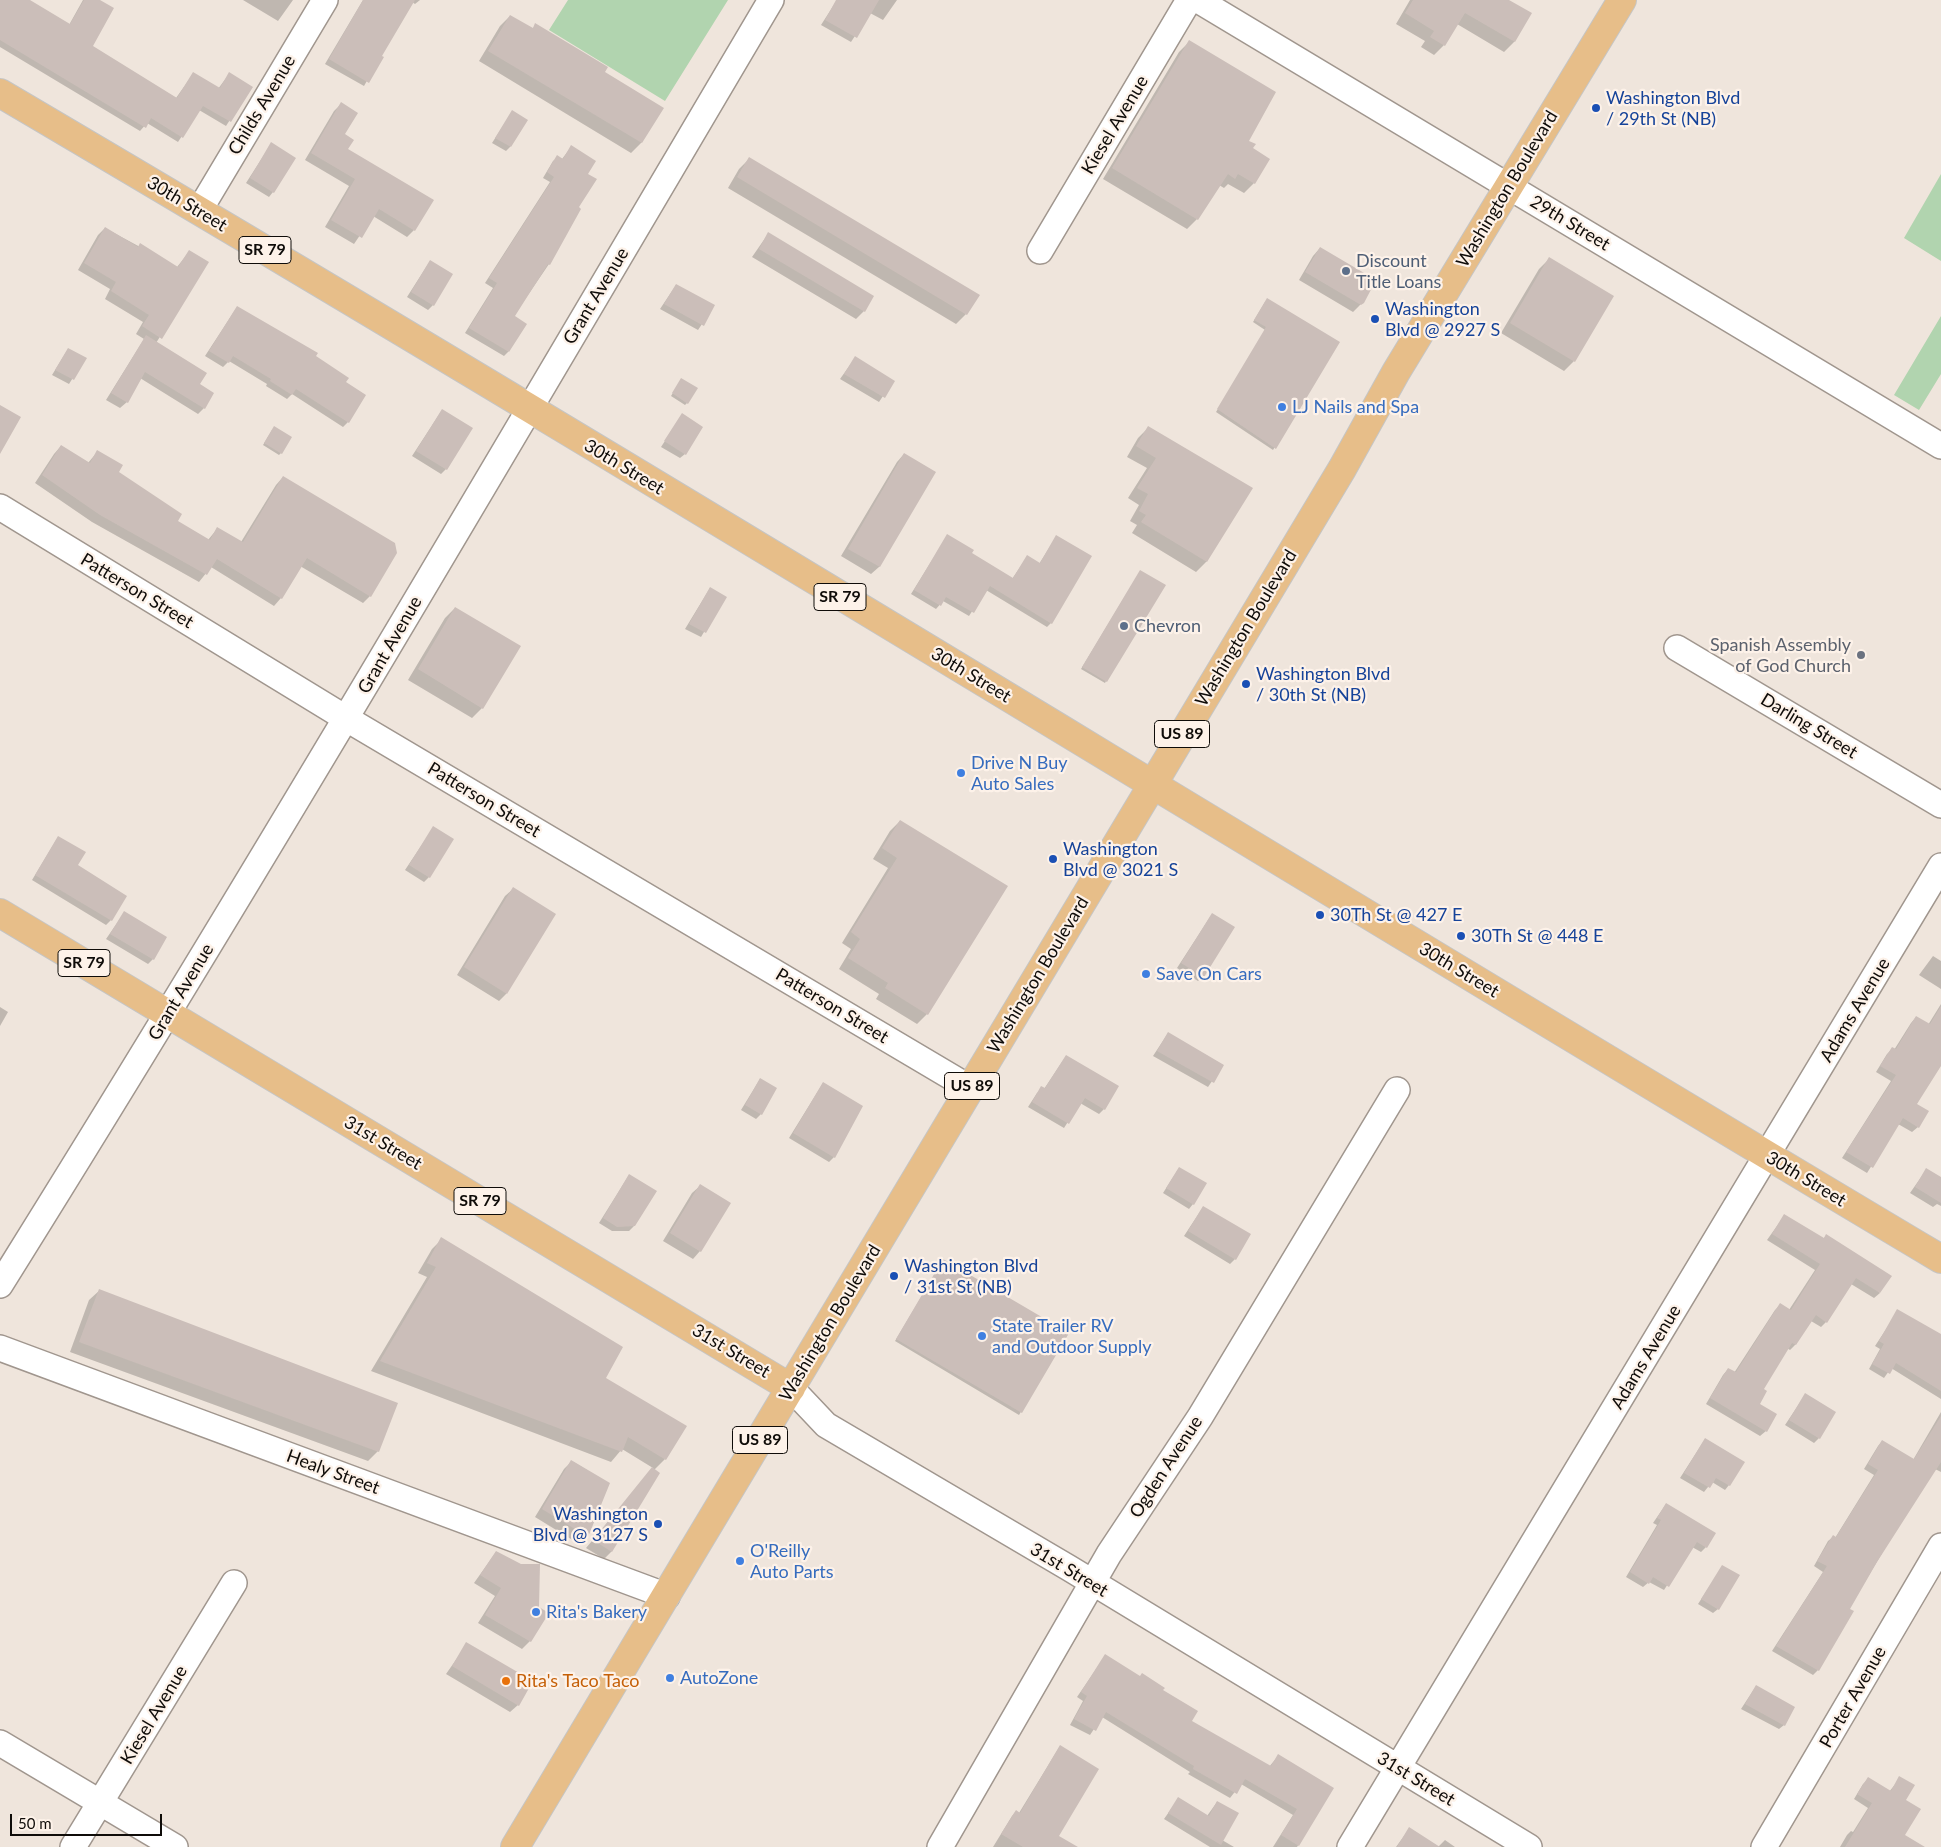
<!DOCTYPE html>
<style>
body{margin:0}
#map{position:relative;width:1941px;height:1847px;overflow:hidden;background:#efe5dc;font-family:Lato,sans-serif}
canvas{display:block}
.scale{position:absolute;left:10px;top:1814px;width:152px;height:22px;box-sizing:border-box;border:2px solid #0f0c09;border-top:0;padding-left:6px;font-size:15px;line-height:18px;white-space:nowrap;color:#0f0c09;-webkit-text-stroke:4px #fdf2e9;paint-order:stroke}
</style>
<div id="map">
<canvas width="1941" height="1847"></canvas>
<div class="scale">50 m</div>
</div>
<script>
const c = document.querySelector('canvas').getContext('2d');
c.lineJoin = 'round';
function fill(path, color) {
  c.fillStyle = color;
  c.fill(path, 'evenodd');
}
function stroke(path, color, width, dash) {
  c.strokeStyle = color;
  c.lineWidth = width;
  c.lineCap = dash ? 'butt' : 'round';
  c.setLineDash(dash || []);
  c.stroke(path);
}
function drawText(font, color, halo, rows, align = 'center') {
  c.font = font + ' Lato,sans-serif';
  c.lineWidth = 4.5;
  c.setLineDash([]);
  c.textBaseline = 'middle';
  c.strokeStyle = halo;
  c.fillStyle = color;
  for (const [text, x, y, turn = 0] of rows) {
    c.save();
    c.translate(x, y);
    c.rotate((+turn || 0) * Math.PI / 180);
    c.textAlign = isNaN(turn) ? turn : align;
    if (halo) c.strokeText(text, 0, 0);
    c.fillText(text, 0, 0);
    c.restore();
  }
}
fill(new Path2D(`
 M568,0h160l-63,101 -116,-71z
 M1941,174v87l-37,-23z
 M1941,316v58l-22,36 -25,-15z`), '#b1d4af');
fill(new Path2D(`
 M0,0h28l41,25 14,-25h14l-5,47 84,51 17,-24 25,15 11,-15 22,13 -25,39 -27,-16 -21,32 -31,-19 -7,8 -140,-84z
 M243,0h50l-15,21z
 M363,0h57l-5,4 -3,-2 -48,84 -39,-22z
 M837,0h60l-14,20 -13,-7 -19,29 -30,-17z
 M1410,0h96l24,14 -16,28 -10,10 -47,-28 -13,21 -10,10 -13,-8 4,-6 -29,-17z
 M510,16l22,13 4,-4 67,48 59,35 -21,35 -10,10 -152,-92 21,-35z
 M1189,42l58,99 7,42 -10,10 -16,-9 -4,4 -5,-3 -22,34 -10,10 -84,-50 76,-127z
 M341,104l6,46 67,80 -7,7 -34,-21 -19,28 -29,-17 24,-41 -44,-26 29,-49z
 M512,112l-2,35 -4,4 -14,-8z
 M271,144l2,48 -4,5 -23,-14z
 M571,147l16,27 -10,34 -28,56 -36,53 -5,35 -4,4 -39,-23 28,-45 -8,-5 65,-101 -7,-4 10,-17 5,-4 4,2z
 M749,159l217,155 -10,10 -228,-136 11,-19z
 M105,228l72,39 12,-15 18,11 -51,80 43,41 5,24 -6,6 -58,-36 -13,24 -7,6 -14,-8 38,-61 -8,-5 7,-12 -38,-23 5,-10 -32,-19 20,-35z
 M768,234l104,62 -8,15 -8,8 -104,-62z
 M1320,248l55,33 -15,24 -7,7 -54,-32 14,-24z
 M1549,259l25,102 -10,10 -63,-38 38,-64z
 M430,261l3,44 -5,5 -21,-13z
 M676,285l38,21 -16,24 -38,-21z
 M1265,302l73,40 -65,108 -57,-38 49,-82 -12,-8z
 M237,307l77,50 30,25 4,40 -5,5 -51,-33 -5,5 -21,-13 1,-2 -38,-23 -6,6 -18,-11z
 M68,349l17,10 -16,25 -17,-9z
 M855,358l38,23 -14,21 -39,-23z
 M680,381l7,22 -2,2 -14,-9z
 M442,410l4,59 -5,5 -29,-18z
 M682,415l3,39 -5,4 -19,-11z
 M1148,428l103,60 -45,74 -10,10 -64,-39 5,-8 -7,-4 9,-16 -11,-7 19,-30 -20,-11 11,-19z
 M272,430l9,23 -2,2 -16,-10z
 M61,446l27,17 10,-12 19,22 59,49 32,18 9,-11 24,13 35,-57 7,-8 87,119 -7,7 -63,-37 -19,32 -7,8 -63,-39 -12,15 -107,-60 -57,-39 19,-29z
 M904,454l31,18 -56,95 -8,7 -30,-18 56,-94z
 M947,536l23,18 42,25 15,-22 12,7 17,-27 -5,86 -4,4 -61,-37 -17,26 -26,-15 -7,8 -25,-15z
 M1139,573l-33,108 -1,2 -24,-14z
 M710,588l15,9 -24,40 -16,-8z
 M455,608l27,100 -10,10 -64,-38 37,-62z
 M900,821l106,66 -79,127 -10,10 -41,-25 3,-5 -40,-25 12,-20 -9,-6 46,-75 -15,-9 17,-28z
 M433,828l-4,49 -5,5 -19,-12z
 M58,837l53,83 -5,5 -74,-45z
 M513,889l-7,105 -7,7 -42,-26 48,-79z
 M124,913l29,46 -5,5 -42,-25z
 M1212,914l-9,62 -5,5 -21,-13z
 M1933,956l8,5v28l-22,-14z
 M1941,1004v58l-25,43 2,22 -6,5 -14,-8 -31,49 -25,-15 49,-77 -15,-9 11,-18 5,-5 2,1 17,-27 5,-6 12,8z
 M0,1007l8,5 -8,14z
 M1168,1033l55,32 -15,22 -55,-31z
 M1066,1056l38,53 -5,5 -19,-11 -16,25 -36,-21 9,-14 5,-5 2,1z
 M760,1079l1,35 -5,5 -15,-9z
 M823,1083l11,74 -5,5 -40,-24z
 M1179,1168l14,36 -4,5 -26,-16z
 M1926,1170l15,8v28l-4,-2 -4,3 -23,-14z
 M629,1175l5,51 -5,5h-17l-13,-8z
 M700,1186v65l-7,8 -30,-18 29,-48z
 M1203,1207l32,52 -5,5 -46,-28z
 M1784,1216l39,23 3,-3 54,57 -6,5 -23,-14 -25,38 -5,5 -10,-6 -16,24 -5,5 -3,-2 -25,41 -4,15 8,27 -6,5 -54,-32 17,-29 5,-6 6,4 41,-63 5,-5 9,5 26,-40 -48,-30z
 M442,1239l162,140 81,47 -20,33 -11,11 4,4 -47,78 -7,7 -18,-11 67,-80 -31,-19 -11,13 -240,-91 56,-94 -9,-4 14,-24z
 M942,1262l126,72 -49,81 -124,-74z
 M100,1290l278,161 -10,10 -298,-109 19,-52z
 M1898,1311l43,25v63l-50,-31 -7,10 -15,-9 11,-20 -5,-3z
 M1805,1395l14,43 -5,5 -29,-18z
 M1941,1412v60l-6,-3 -21,31 -66,110 -30,60 -5,5 -41,-24 51,-79 -9,-6 14,-25 5,-4 2,1 39,-63 -10,-6 14,-23 4,-5 31,19z
 M1705,1439l24,46 -4,5 -13,-8 -8,10 -24,-14z
 M572,1461l36,22 -22,54 -7,7 -44,-27 29,-48z
 M1666,1504l40,43 -5,5 -9,-5 -28,43 -15,-8 -6,5 -17,-10 31,-52 -4,-2z
 M496,1552l34,89 -8,8 -44,-26 17,-27 -21,-13z
 M1723,1566l-5,43 -5,4 -15,-9z
 M467,1644l51,61 -8,7 -64,-38z
 M1105,1656l56,34 29,31 79,46 9,-11 54,33 -35,58h-24l20,-32 -52,-31 -11,14 -42,-24 2,-2 -88,-55 -12,18 -20,-10 13,-24 -6,-4z
 M1756,1686l28,39 -5,4 -38,-20z
 M1060,1746l-4,101h-63l19,-31 4,-5 3,2z
 M1900,1778l4,23 -9,46h-55l7,-12 4,-4 2,1 15,-24 -14,-9 9,-15 5,-5 21,13z
 M1178,1799l29,17 10,-14 5,38 12,7h-24l-46,-28z
 M1409,1829l29,18h-42z
 M1445,1840l10,7h-17z`), '#0003');
fill(new Path2D(`
 M0,0h30l40,24 14,-24h16l14,8 -21,38 84,52 16,-26 27,16 9,-16 24,15 -22,35 -28,-16 -20,32 -32,-20 -5,10 -146,-88z
 M363,0h52l-33,56 2,1 -15,26 -40,-24z
 M836,0h43l-22,38 -32,-18z
 M1413,0h96l23,13 -17,29 -50,-29 -20,33 -15,-9 4,-6 -29,-18z
 M510,15l23,13 2,-5 73,44 -3,5 59,36 -22,35 -154,-92z
 M1189,40l87,52 -27,49 7,3 -3,4 17,11 -15,25 -17,-10 -3,5 -7,-5 -30,46 -86,-52z
 M341,102l17,11 -13,21 9,6 -6,9 86,51 -19,31 -36,-22 -17,29 -31,-18 24,-41 -44,-26z
 M512,110l16,10 -17,27 -16,-9z
 M271,142l25,16 -22,35 -24,-15z
 M571,145l25,16 -8,13 9,5 -18,28 2,2 -31,56 -2,-1 -33,52 12,8 -18,28 -40,-24 28,-45 -8,-5 65,-101 -7,-5 10,-17 6,4z
 M749,157l231,138 -13,20 -230,-138z
 M105,227l33,20 2,-4 38,24 11,-17 20,12 -47,77 -20,-13 7,-11 -38,-24 5,-9 -32,-19z
 M768,232l106,64 -9,16 -106,-63z
 M1320,247l56,33 -12,23 -3,2 -56,-33z
 M1549,257l65,39 -39,66 -65,-39z
 M430,260l23,14 -19,32 -23,-14z
 M676,284l39,21 -11,21 -40,-22z
 M1267,298l73,44 -64,107 -59,-40 49,-82 -12,-7z
 M237,306l81,47 -2,3 33,22 -3,4 20,13 -17,28 -53,-34 -4,6 -22,-14 1,-2 -38,-23 -4,7 -20,-12z
 M146,335l61,38 -7,11 14,9 -9,16 -60,-37 -17,31 -17,-10z
 M68,348l19,10 -13,22 -19,-10z
 M855,356l40,25 -10,17 -41,-24z
 M681,378l17,10 -10,16 -16,-11z
 M0,405l21,12 -21,37z
 M442,409l31,19 -26,42 -31,-19z
 M682,413l21,14 -17,28 -22,-14z
 M274,426l18,11 -10,17 -18,-11z
 M1148,426l105,62 -46,74 -66,-40 5,-7 -7,-4 9,-17 -11,-6 19,-30 -20,-12z
 M61,445l29,18 7,-13 26,15 -4,7 63,42 -4,7 32,19 7,-13 26,15 40,-66 112,67 2,10 -26,44 -64,-39 -25,41 -65,-40 -10,16 -107,-60 -58,-40z
 M904,453l32,19 -56,95 -32,-18z
 M947,534l27,16 -2,3 41,25 14,-23 13,8 16,-28 36,21 -40,68 -62,-38 -16,27 -28,-16 -5,9 -27,-16z
 M1140,570l26,15 -59,97 -25,-15z
 M710,587l17,10 -21,36 -17,-9z
 M455,607l66,39 -38,63 -65,-40z
 M900,820l108,66 -80,129 -43,-27 3,-5 -40,-25 12,-19 -9,-7 46,-74 -15,-10z
 M433,826l21,13 -24,39 -21,-13z
 M58,836l28,16 -8,13 49,31 -15,25 -77,-46z
 M513,887l43,27 -49,80 -43,-27z
 M124,911l43,26 -13,23 -44,-26z
 M1212,913l23,14 -31,50 -23,-14z
 M1941,1006v60l-24,38 12,7 -10,17 -16,-10 -30,50 -27,-16 50,-77 -16,-9 12,-19 4,2 20,-33 14,8z
 M1168,1032l56,33 -10,18 -57,-32z
 M1066,1055l53,31 -14,24 -20,-12 -16,26 -37,-22 9,-16 4,2z
 M760,1078l17,10 -15,27 -17,-10z
 M823,1082l40,24 -28,52 -42,-25z
 M1179,1167l28,16 -13,22 -28,-17z
 M1926,1168l15,9v26l-26,-16z
 M629,1174l28,17 -22,35 -18,1 -14,-9z
 M700,1184l31,19 -30,49 -31,-19z
 M1203,1206l48,28 -15,26 -48,-29z
 M1784,1214l40,24 2,-4 66,42 -12,17 -24,-15 -29,45 -11,-8 -20,30 -4,-2 -28,46 3,2 -7,13 17,10 -10,18 -57,-34 18,-30 8,4 44,-69 11,7 29,-46 -48,-30z
 M441,1237l182,110 -17,31 81,48 -21,34 -38,-23 -6,15 -242,-91 56,-94 -9,-4z
 M943,1259l126,74 -47,80 -126,-74z
 M99,1289l299,114 -19,49 -300,-110z
 M1897,1309l44,25v57l-45,-28 -6,11 -18,-10 12,-20 -5,-3z
 M1805,1393l31,19 -16,27 -31,-19z
 M1941,1416v46l-64,100 -27,47 4,2 -35,60 -43,-25 51,-80 -10,-5 16,-26 3,2 42,-67 -10,-6 14,-24 32,19z
 M1705,1438l40,24 -15,24 -14,-8 -6,10 -26,-15z
 M571,1460l39,23 -22,54 -46,-28z
 M652,1467l8,6 -48,79 -19,-12z
 M1666,1503l50,30 -9,15 -10,-6 -28,45 -16,-10 -4,7 -19,-12 31,-52 -4,-2z
 M496,1551l25,13h19l-1,43 10,6 -18,29 -46,-27 16,-27 -21,-13z
 M1722,1565l18,10 -21,35 -18,-11z
 M466,1642l67,39 -14,25 -67,-40z
 M1105,1654l35,22 2,-3 23,15 -2,2 35,21 -6,10 79,45 7,-12 56,34 -35,58 -18,-11 16,-26 -52,-30 -8,15 -44,-25 1,-3 -88,-54 -10,19 -22,-12 13,-23 -6,-4z
 M1756,1685l39,22 -10,19 -40,-22z
 M1060,1745l39,24 -40,67 19,11h-55l-22,-13 15,-24 4,3z
 M1899,1776l16,9 -9,15 15,9 -16,26 20,12h-80l27,-44 -15,-9 11,-17 23,14z
 M1178,1797l31,19 8,-15 22,12 -18,32 -53,-32z
 M1409,1827l31,20h-43z`), '#cbbeb9');
const minor = new Path2D(`
 M1198,0l743,446
 M199,211l126,-211
 M1040,251l149,-251
 M0,507l347,212 623,369
 M1677,648l264,157
 M0,1285c265,-424 517,-855 771,-1285
 M0,1348l667,248
 M791,1388l35,37 243,143 460,279
 M0,1743l175,104
 M73,1847l161,-264
 M940,1847l169,-293 91,-137 197,-327
 M1350,1847l591,-981
 M1764,1847l177,-301`);
const major = new Path2D(`
 M0,93c651,383 1293,780 1941,1166
 M0,913l791,475
 M515,1847l827,-1378 54,-97 226,-372`);
stroke(minor, '#a0968e', 28);
stroke(major, '#c5c5c4', 30);
stroke(minor, '#fff', 25);
stroke(major, '#e7be89', 28);
for (const [x, y, r, color] of [
 [1596,108,5,"#1a4fb4"],
 [1346,271,5,"#5c6f8a"],
 [1375,319,5,"#1a4fb4"],
 [1282,407,5,"#3f7fe0"],
 [1124,626,5,"#5c6f8a"],
 [1861,655,5,"#6b7280"],
 [1246,684,5,"#1a4fb4"],
 [961,773,5,"#3f7fe0"],
 [1053,859,5,"#1a4fb4"],
 [1320,915,5,"#1a4fb4"],
 [1461,936,5,"#1a4fb4"],
 [1146,974,5,"#3f7fe0"],
 [894,1276,5,"#1a4fb4"],
 [982,1336,5,"#3f7fe0"],
 [658,1524,5,"#1a4fb4"],
 [740,1561,5,"#3f7fe0"],
 [536,1612,5,"#3f7fe0"],
 [670,1678,5,"#3f7fe0"],
 [506,1681,5,"#e8710a"]
]) {
  const dot = new Path2D();
  dot.arc(x, y, r, 0, 2 * Math.PI);
  c.fillStyle = color;
  c.fill(dot);
  stroke(dot, '#fdf2e9', 2);
}
for (const [x, y, w] of [
 [265,250,52],
 [840,597,52],
 [1182,734,55],
 [84,963,52],
 [972,1086,55],
 [480,1201,52],
 [760,1440,55]
]) {
  const box = new Path2D();
  box.roundRect(x - w / 2, y - 13.5, w, 27, 4);
  c.fillStyle = '#fdf2e9';
  c.fill(box);
  stroke(box, '#0f0c09', 1);
}
drawText('bold 16px', '#0f0c09', null, [
 ["SR 79",265,250],
 ["SR 79",840,597],
 ["US 89",1182,734],
 ["SR 79",84,963],
 ["US 89",972,1086],
 ["SR 79",480,1201],
 ["US 89",760,1440]
]);
drawText('18px', '#164399', '#fdf2e9', [
 ["Washington Blvd",1606,98],
 ["/ 29th St (NB)",1606,119],
 ["Washington",1385,309],
 ["Blvd @ 2927 S",1385,330],
 ["Washington Blvd",1256,674],
 ["/ 30th St (NB)",1256,695],
 ["Washington",1063,849],
 ["Blvd @ 3021 S",1063,870],
 ["30Th St @ 427 E",1330,915],
 ["30Th St @ 448 E",1471,936],
 ["Washington Blvd",904,1266],
 ["/ 31st St (NB)",904,1287],
 ["Washington",648,1514,"right"],
 ["Blvd @ 3127 S",648,1535,"right"]
], 'left');
drawText('18px', '#0f0c09', '#fdf2e9', [
 ["Childs Avenue",262,105,-59],
 ["Kiesel Avenue",1115,125,-59],
 ["Washington Boulevard",1507,189,-59],
 ["30th Street",187,204,31],
 ["29th Street",1570,223,31],
 ["Grant Avenue",596,296,-59],
 ["30th Street",624,467,31],
 ["Patterson Street",137,591,31],
 ["Washington Boulevard",1246,628,-59],
 ["Grant Avenue",390,645,-60],
 ["30th Street",971,675,31],
 ["Darling Street",1809,726,31],
 ["Patterson Street",484,800,31],
 ["30th Street",1459,970,31],
 ["Washington Boulevard",1038,975,-59],
 ["Grant Avenue",181,992,-59],
 ["Patterson Street",832,1006,31],
 ["Adams Avenue",1855,1010,-59],
 ["31st Street",383,1143,31],
 ["30th Street",1806,1179,31],
 ["Washington Boulevard",830,1323,-59],
 ["31st Street",731,1351,31],
 ["Adams Avenue",1646,1357,-59],
 ["Ogden Avenue",1166,1467,-57],
 ["Healy Street",333,1472,20],
 ["31st Street",1069,1570,31],
 ["Porter Avenue",1853,1697,-60],
 ["Kiesel Avenue",154,1715,-59],
 ["31st Street",1416,1779,31]
]);
drawText('18px', '#4e5e75', '#fdf2e9', [
 ["Discount",1356,261],
 ["Title Loans",1356,282],
 ["Chevron",1134,626]
], 'left');
drawText('18px', '#366cbe', '#fdf2e9', [
 ["LJ Nails and Spa",1292,407],
 ["Drive N Buy",971,763],
 ["Auto Sales",971,784],
 ["Save On Cars",1156,974],
 ["State Trailer RV",992,1326],
 ["and Outdoor Supply",992,1347],
 ["O'Reilly",750,1551],
 ["Auto Parts",750,1572],
 ["Rita's Bakery",546,1612],
 ["AutoZone",680,1678]
], 'left');
drawText('18px', '#5b616d', '#fdf2e9', [
 ["Spanish Assembly",1851,645],
 ["of God Church",1851,666]
], 'right');
drawText('18px', '#c56008', '#fdf2e9', [
 ["Rita's Taco Taco",516,1681]
], 'left');
</script>
